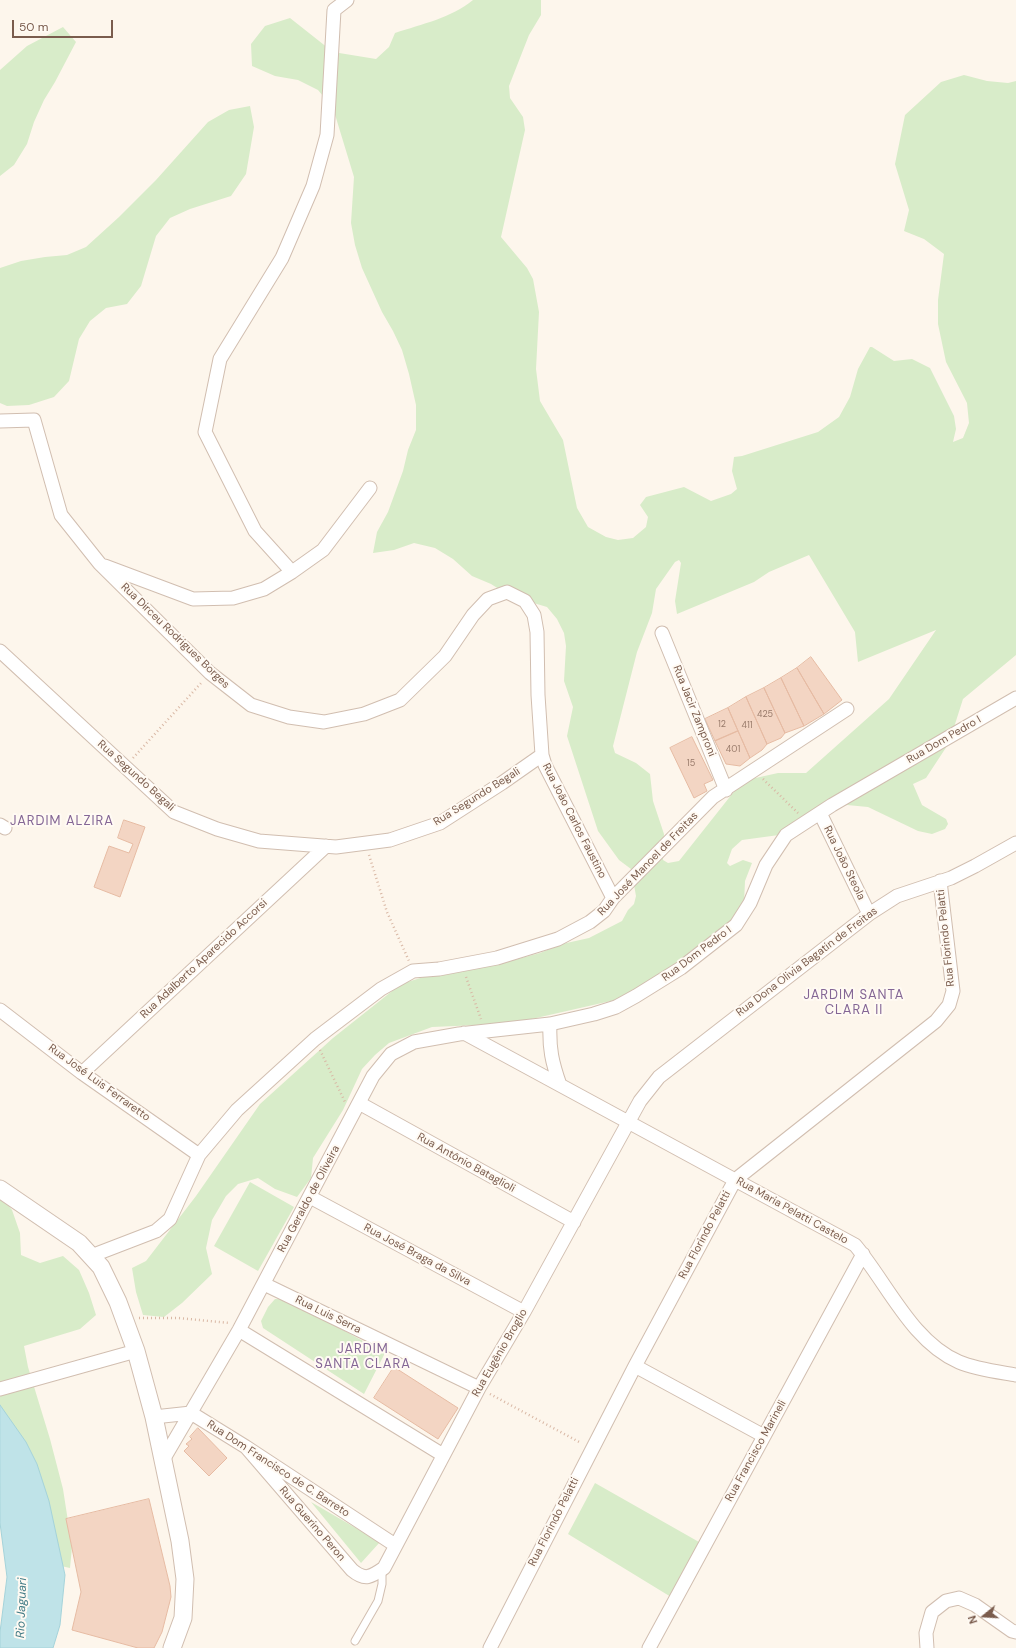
<!DOCTYPE html>
<meta charset="utf-8">
<style>
body{margin:0}
#map{position:relative;width:1016px;height:1648px;overflow:hidden;background:#fdf6ec;font-family:"DM Sans",sans-serif}
canvas{display:block}
.north{position:absolute;left:964px;top:1596px;width:40px;height:40px;-webkit-text-stroke:3px #fffaf3;paint-order:stroke;rotate:252deg;font-size:11px;font-weight:700;line-height:16px;text-align:center;color:#7a5c4d}
.north::after{content:'';display:block;margin:auto;width:14px;height:18px;background:#7a5c4d;clip-path:polygon(50% 0,100% 100%,50% 72%,0 100%)}
.scale{position:absolute;left:12px;top:20px;width:101px;height:18px;box-sizing:border-box;border:2px solid #7a5c4d;border-top:0;padding-left:5px;font-size:12px;line-height:14px;white-space:nowrap;color:#7a5c4d;-webkit-text-stroke:3px #fffaf3;paint-order:stroke}
</style>
<div id="map">
<canvas width="1016" height="1648"></canvas>
<div class="north">N</div>
<div class="scale">50 m</div>
</div>
<script>
const c = document.querySelector('canvas').getContext('2d');
c.lineJoin = 'round';
function fill(path, color) {
  c.fillStyle = color;
  c.fill(path, 'evenodd');
}
function stroke(path, color, width, dash) {
  c.strokeStyle = color;
  c.lineWidth = width;
  c.lineCap = dash ? 'butt' : 'round';
  c.setLineDash(dash || []);
  c.stroke(path);
}
function drawText(font, color, halo, rows, align = 'center') {
  c.font = font + ' "DM Sans",sans-serif';
  c.lineWidth = 4;
  c.setLineDash([]);
  c.textBaseline = 'middle';
  c.strokeStyle = halo;
  c.fillStyle = color;
  for (const [text, x, y, turn = 0] of rows) {
    c.save();
    c.translate(x, y);
    c.rotate((+turn || 0) * Math.PI / 180);
    c.textAlign = isNaN(turn) ? turn : align;
    if (halo) c.strokeText(text, 0, 0);
    c.fillText(text, 0, 0);
    c.restore();
  }
}
fill(new Path2D(`
 M473,0h68v15l-12,20 -20,51 1,12 13,19 2,13 -24,107 26,31 6,11 6,33 -3,57 4,32 23,39 14,68 11,19 18,10 12,3 15,-2 13,-11 2,-10 -8,-12 6,-8 38,-10 27,14 20,-7 6,-5 -5,-18 2,-14 8,-1 76,-24 21,-15 11,-20 8,-28 12,-22h2l22,14 18,-2 18,9 24,48 2,13 -3,13 10,-4 6,-15 -2,-20 -21,-41 -8,-38v-24l6,-46 -20,-15 -20,-8 5,-21 -14,-46 10,-49 36,-33 23,-7 23,6 21,2 8,-2v574l-53,44 -14,44 -23,35 -13,6 9,21 24,14 2,5 -3,5 -13,5 -14,-3 -50,-24 -21,-2 -29,7 -39,23 -37,5 -10,9 -5,14 3,3 13,-6 9,3 -7,18 -1,23 -11,17 -38,27 -29,24 -29,18 -22,10 -92,21 -21,3 -70,3 -43,16 -14,12 -13,14 -19,41 -30,48 -2,20 -14,19 -22,-8 -17,-11 -20,6 -12,12 -14,24 -6,28 6,26 -30,29 -18,14 -21,-2 -7,-23 -4,-24 14,-7 50,-65 64,-92 73,-66 68,-54 29,-9 65,-10 45,-12 22,-9 27,-6 33,-17 6,-11 6,-6 2,-8 -5,-27 -12,-9 -21,-29 -31,-95 6,-29 -9,-26 2,-35 -2,-13 -7,-14 -10,-12 -37,-11 -19,-12 -19,-8 -19,-17 -18,-11 -21,-5 -20,7 -21,3 4,-21 11,-20 15,-41 5,-21 8,-20v-25l-7,-31 -7,-24 -9,-19 -11,-19 -20,-44 -7,-23 -4,-22 3,-46 -21,-69 -15,-18 -20,-10 -23,-4 -23,-10 -1,-22 14,-18 25,-8 43,34 43,7 13,-12 6,-14c27,-9 56,-15 78,-33zM809,555l46,77 3,30 78,-32 -47,69 -83,74h-28l-27,6 -15,10 -57,72 -11,2 -5,-3 1,-26 -11,-33 -3,-27 -14,-11 -21,-10 -2,-7 24,-94 15,-39 4,-24 19,-27 4,-2 2,3 -6,38 2,13 77,-32 15,-10z
 M63,27l13,15 -21,40 -11,18 -10,22 -7,22 -13,21 -14,11v-106l27,-24z
 M250,106l4,21 -8,47 -15,22 -41,13 -20,9 -14,18 -15,50 -14,18 -21,4 -16,13 -11,18 -10,42 -15,16 -25,8 -22,1 -7,-3v-135l21,-7 24,-4 22,-2 19,-8 33,-30 37,-37 52,-58 21,-12z
 M250,1182l44,25 -36,64 -44,-25z
 M0,1195l12,15 8,23 1,22 19,8 23,-7 16,14 10,23 7,22 -16,14 -56,17 4,21 22,72 13,50 9,58 -2,21 -27,-6 -43,-122z
 M275,1299h11l99,54 -21,41 -101,-66 -2,-7 7,-14z
 M595,1483l104,59 -28,55 -103,-63z
 M311,1502l69,40 -19,21z`), '#d8ecc9');
const water = new Path2D(`
 M0,1405l26,37 11,22 12,37 16,74 -5,50 -7,23h-53v-16l7,-55 -7,-54z`);
fill(water, '#bfe3e8');
stroke(water, '#a5d3da', 1);
const building = new Path2D(`
 M811,657l31,43 -18,14 -27,-46z
 M797,668l27,46 -20,12 -23,-48z
 M781,678l23,48 -19,7 -21,-45z
 M764,688l21,45 -4,5 -14,6 -21,-47z
 M746,697l21,47 -5,6 -12,8 -22,-50z
 M728,708l10,23 -23,10 -10,-22z
 M738,731l12,27 -10,8 -14,-2 -11,-23z
 M692,737l21,43 -9,4 3,7 -13,7 -24,-50z
 M124,820l21,7 -25,70 -26,-10 15,-41 20,7 4,-9 -15,-6z
 M394,1367l64,41 -20,31 -64,-41z
 M198,1428l29,30 -18,18 -25,-25 5,-5 -3,-2 6,-5 -2,-2z
 M149,1499l21,87 1,11 -9,35 -8,16h-16l-66,-18 9,-38 -15,-73z`);
fill(building, '#f3d5c3');
stroke(building, '#e6bba3', 1);
const service = new Path2D(`
 M355,1641l23,-40 4,-17v-15`);
const minor = new Path2D(`
 M0,421l34,-1 27,95 39,49 110,109 41,32 38,12 35,5 40,-8 36,-14 45,-44 28,-41 15,-16 19,-7 18,9 9,14 3,17 1,63 4,60 3,10 68,133
 M105,566l88,33 40,-1 31,-9 28,-17 31,-22 47,-62
 M292,572l-37,-41 -50,-99 15,-73 62,-101 31,-72 14,-51 7,-125 13,-10
 M662,633l64,157
 M0,651l174,161 43,17 42,12 77,6 54,-7 50,-17 62,-40 40,-28
 M820,813l49,101
 M0,825l5,3
 M0,1010l82,63 117,82
 M550,1024c-1,25 2,38 10,61
 M464,1033l391,212c32,38 57,97 104,117 16,7 40,10 57,13
 M82,1073l244,-227
 M359,1103l215,119
 M310,1197l214,115
 M91,1256l65,-25 14,-12 29,-64 38,-45 78,-71 66,-50 32,-18 26,-2 58,-11 61,-19 32,-17 14,-11 9,-13 100,-101 134,-88
 M264,1284l215,104
 M239,1330l204,125
 M635,1366l129,70
 M0,1389l136,-38
 M154,1417l37,-4 55,34 149,98
 M246,1447l106,123c13,11 19,7 32,-2l95,-180 45,-76 116,-211 19,-24 210,-163 28,-18 54,-18 24,-12 41,-23
 M163,1460l76,-130 134,-254 18,-22 23,-12 45,-8 91,-10 44,-10 22,-7 20,-11 45,-28 55,-43 14,-22 16,-38 20,-30 46,-30 184,-107
 M490,1648l145,-282 100,-186 201,-159 13,-16 4,-14 -13,-110
 M649,1648l214,-394
 M927,1648l-1,-15 6,-21 14,-11 13,-3 16,7 37,26 4,1`);
const tertiary = new Path2D(`
 M0,1189l79,54 22,24 17,35 18,49 18,66 26,124 5,38 -2,39 -11,30`);
stroke(service, '#d1beb0', 9);
stroke(minor, '#d1beb0', 15);
stroke(tertiary, '#d1beb0', 19);
stroke(new Path2D(`
 M133,758l69,-76
 M763,779l35,34
 M369,855l18,57 22,49
 M466,977l15,42
 M320,1050l25,52
 M139,1318h39l52,5
 M490,1394l91,49`), '#d9b8a5', 2.5, [1, 3]);
stroke(service, '#fff', 7);
stroke(minor, '#fff', 13);
stroke(tertiary, '#fff', 17);
drawText('9px', '#987a6a', null, [
 ["425",765,715],
 ["12",722,725],
 ["411",747,726],
 ["401",733,750],
 ["15",691,764]
]);
drawText('11px', '#7a5c4d', '#fffaf3', [
 ["Rua Dirceu Rodrigues Borges",175,636,44],
 ["Rua Jacir Zamproni",694,711,68],
 ["Rua Dom Pedro I",944,740,-30],
 ["Rua Segundo Begali",136,776,42],
 ["Rua Segundo Begali",477,797,-32],
 ["Rua João Carlos Faustino",574,821,63],
 ["Rua João Steola",844,863,64],
 ["Rua José Manoel de Freitas",648,864,-46],
 ["Rua Florindo Pelatti",946,938,-96],
 ["Rua Dom Pedro I",697,954,-37],
 ["Rua Adalberto Aparecido Accorsi",204,959,-43],
 ["Rua Dona Olivia Bagatin de Freitas",807,962,-37],
 ["Rua José Luis Ferraretto",99,1083,36],
 ["Rua Antônio Bataglioli",466,1163,29],
 ["Rua Geraldo de Oliveira",309,1199,-62],
 ["Rua Maria Pelatti Castelo",792,1211,29],
 ["Rua Florindo Pelatti",705,1235,-62],
 ["Rua José Braga da Silva",417,1255,28],
 ["Rua Luis Serra",328,1315,26],
 ["Rua Eugênio Broglio",500,1353,-60],
 ["Rua Francisco Marineli",756,1451,-61],
 ["Rua Dom Francisco de C. Barreto",278,1469,33],
 ["Rua Florindo Pelatti",554,1522,-63],
 ["Rua Guerino Peron",312,1524,49]
]);
drawText('italic 12px', '#437c86', '#fffaf3', [
 ["Rio Jaguari",22,1608,-88]
]);
c.letterSpacing = '1px';
drawText('13px', '#846695', '#fffaf3', [
 ["JARDIM ALZIRA",62,822],
 ["JARDIM SANTA",854,996],
 ["CLARA II",854,1011],
 ["JARDIM",363,1350],
 ["SANTA CLARA",363,1365]
]);
c.letterSpacing = '0px';
</script>
